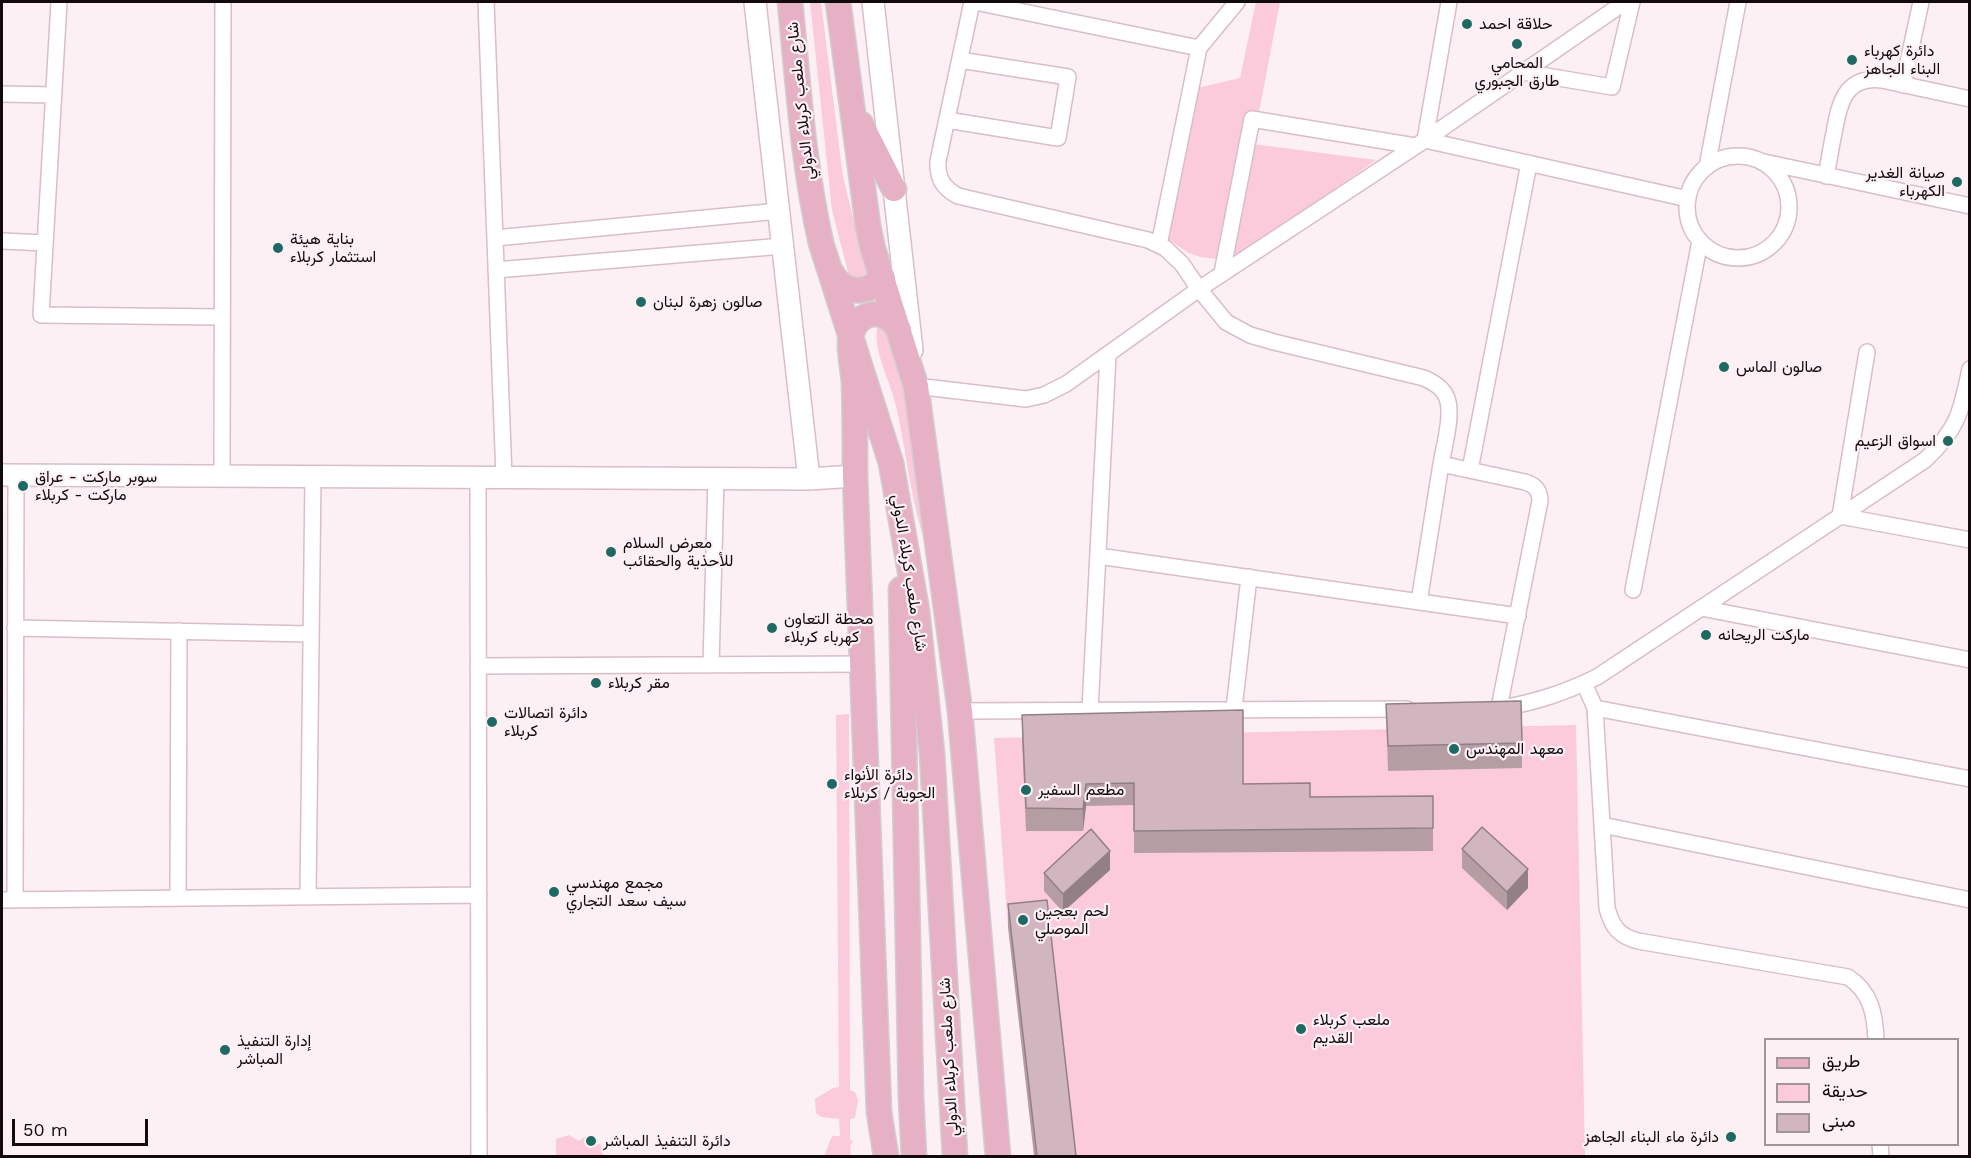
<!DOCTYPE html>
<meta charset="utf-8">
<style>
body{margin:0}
#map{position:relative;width:1971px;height:1158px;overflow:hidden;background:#fcf0f4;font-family:"Work Sans",Vazirmatn,sans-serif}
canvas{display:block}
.frame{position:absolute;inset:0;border:3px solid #130a0d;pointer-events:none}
.legend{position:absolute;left:1764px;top:1038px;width:195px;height:108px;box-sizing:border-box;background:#fcf0f4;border:2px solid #9f9498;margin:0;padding:8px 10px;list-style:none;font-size:18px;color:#130a0d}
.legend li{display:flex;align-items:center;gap:12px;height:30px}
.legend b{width:30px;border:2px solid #9f9498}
.scale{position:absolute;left:12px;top:1119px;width:136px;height:27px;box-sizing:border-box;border:3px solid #130a0d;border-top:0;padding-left:8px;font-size:18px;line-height:21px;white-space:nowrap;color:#130a0d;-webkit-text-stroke:4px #fcf0f4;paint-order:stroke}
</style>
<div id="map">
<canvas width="1971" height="1158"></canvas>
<div class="frame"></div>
<ul class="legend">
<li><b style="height:8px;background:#e6b0c5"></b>طريق</li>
<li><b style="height:16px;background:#fbcbdb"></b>حديقة</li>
<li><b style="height:16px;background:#d2b6bf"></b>مبنى</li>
</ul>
<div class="scale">50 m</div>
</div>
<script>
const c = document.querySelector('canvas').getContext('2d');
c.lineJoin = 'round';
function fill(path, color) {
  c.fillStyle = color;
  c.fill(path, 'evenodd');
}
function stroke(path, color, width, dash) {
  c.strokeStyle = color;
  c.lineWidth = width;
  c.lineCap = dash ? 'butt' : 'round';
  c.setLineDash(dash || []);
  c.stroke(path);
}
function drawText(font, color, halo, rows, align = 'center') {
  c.font = font + ' "Work Sans",Vazirmatn,sans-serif';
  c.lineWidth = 4.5;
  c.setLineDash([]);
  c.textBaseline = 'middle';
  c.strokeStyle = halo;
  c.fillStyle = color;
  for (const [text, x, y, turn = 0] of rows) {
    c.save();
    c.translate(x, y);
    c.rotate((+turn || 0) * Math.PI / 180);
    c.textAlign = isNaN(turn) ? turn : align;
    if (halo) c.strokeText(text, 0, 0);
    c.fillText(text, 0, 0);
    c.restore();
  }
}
fill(new Path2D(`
 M810,2h11l22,175 11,44 16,50 -4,14 -17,-9 -17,-66z
 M1256,2h24l-27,142 123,16 -143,101 -33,-4 -11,-4 -23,-15 27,-149 47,-11z
 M880,320l18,24 25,192c-15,-46 -17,-95 -30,-141 -6,-20 -24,-55 -13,-75z
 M849,714l1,376 5,2 3,9 -3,17 -5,1v21l3,1 -3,5 1,10h-27l8,-20h8l-1,-17 -18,-2 -5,-4 -1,-14 18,-11 6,-1 -3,-372z
 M1576,725l9,431h-549l-28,-229 -14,-189z
 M569,1135l10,6 8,-6c6,2 8,3 9,10l4,-1 2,4 -1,3 3,5h-48v-17z`), '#fbcbdb');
const street = new Path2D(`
 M59,2l-18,313 181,2
 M486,2l18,475
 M972,2l-34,159c-1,17 5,27 20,35l190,44 17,8 17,16 17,25 27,33 24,13 24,7 150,36c9,4 18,9 22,18 8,16 -2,50 -5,68l84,18c10,3 15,8 15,19l-41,207
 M975,2l224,46
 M1449,2l-24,138 263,59
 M1523,72l89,15 20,-85
 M1903,85l18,-83
 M2,94l51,1
 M947,120l111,18 10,-61 -108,-17
 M1687 207a51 51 0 1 1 102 0a51 51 0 1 1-102 0Z
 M1764,162l206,44
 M1707,167l31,-165
 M1826,176c3,-15 5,-29 8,-43 5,-29 11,-58 48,-53l88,19
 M495,238l284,-27
 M2,241l43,2
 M1159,245l40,-197 38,-46
 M496,270l287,-24
 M1222,273l30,-154 163,27
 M1867,352l-27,164 130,24
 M916,386l110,13 18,-4 22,-11 133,-95 226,-149 200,-138
 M1470,470l59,-307
 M222,476l1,-474
 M478,477l1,679
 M1098,556l420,60
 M1633,590l67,-349
 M1419,602l22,-138
 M1701,608l269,52
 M15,628l296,6
 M711,665l5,-187
 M478,666l385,-2
 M1584,683l11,25 375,71
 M1503,708c36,-7 61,-15 94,-31l328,-217c33,-31 36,-48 45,-91
 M1595,708l12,200c5,19 12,28 31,33l210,36c23,15 27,37 28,63
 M1234,709l15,-132
 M1090,710l18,-355
 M960,711l447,-2
 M1602,825l368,75
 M308,896l5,-419
 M178,898l1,-267
 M15,899l1,-423
 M2,900l477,-5
 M1880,1144l1,12`);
const secondary = new Path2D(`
 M755,2l54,477
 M873,2l39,348
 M2,475l807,4 46,-3`);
const primary = new Path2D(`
 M790,2c8,80 13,162 31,241l70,220 26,148 15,142 23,403
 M838,2l30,224 5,23 43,137 44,325 38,445
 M861,124l33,65
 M831,272c12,22 34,24 52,6
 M901,589l10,508 3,59
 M886,1156l-7,-44 -24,-636c0,-32 0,-63 -1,-94 -1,-13 -6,-35 -3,-47 8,-26 35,-28 48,-5`);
stroke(street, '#d9bec6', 18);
stroke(secondary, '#d9bec6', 24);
stroke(primary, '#d0cecf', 27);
stroke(street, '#fff', 15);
stroke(secondary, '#fff', 21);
stroke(primary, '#e6b0c5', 24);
fill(new Path2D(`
 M1386,704l136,39v25l-134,3z
 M1022,715l221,69 67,13 123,-1v55l-299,2v-48l-48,1 -3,25h-57l-4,-94z
 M1462,849l66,39 -21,22 -45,-42z
 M1110,870l-47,42 -19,-21v-18z
 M1008,904l68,252h-42l-26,-229z`), '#b59da4');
fill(new Path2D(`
 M1086,784v22l-3,25v-22z
 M1110,851v19l-47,42v-18z
 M1528,869v19l-21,22v-18z`), '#937f86');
const building = new Path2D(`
 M1521,701l1,42 -134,3 -2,-42z
 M1243,710v74l67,-1v14l123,-1v32l-299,3v-48l-48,1 -3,25 -57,-1 -4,-93z
 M1482,827l46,42 -21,23 -45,-43z
 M1091,829l19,22 -47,43 -19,-21z
 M1047,900l29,256h-39l-29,-252z`);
fill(building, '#d2b6bf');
stroke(building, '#937f86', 1.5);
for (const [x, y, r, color] of [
 [1467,24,6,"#1f6964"],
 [1517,44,6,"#1f6964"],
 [1852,60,6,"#1f6964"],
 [1957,182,6,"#1f6964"],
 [278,248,6,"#1f6964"],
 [641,302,6,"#1f6964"],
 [1724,367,6,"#1f6964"],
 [1948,441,6,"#1f6964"],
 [23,486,6,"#1f6964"],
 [611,552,6,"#1f6964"],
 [772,628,6,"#1f6964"],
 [1706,635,6,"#1f6964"],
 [596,683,6,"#1f6964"],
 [492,722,6,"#1f6964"],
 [1454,749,6,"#1f6964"],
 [832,784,6,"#1f6964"],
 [1026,790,6,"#1f6964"],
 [554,892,6,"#1f6964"],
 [1023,920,6,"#1f6964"],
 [1301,1029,6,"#1f6964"],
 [225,1050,6,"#1f6964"],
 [1731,1137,6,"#1f6964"],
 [591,1141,6,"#1f6964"]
]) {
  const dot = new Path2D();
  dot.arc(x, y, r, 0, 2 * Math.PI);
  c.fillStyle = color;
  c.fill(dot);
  stroke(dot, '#fcf0f4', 2);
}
drawText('16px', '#130a0d', '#fcf0f4', [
 ["حلاقة احمد",1479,24],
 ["دائرة كهرباء",1864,51],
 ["البناء الجاهز",1864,69],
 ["المحامي",1517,63,"center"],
 ["طارق الجبوري",1517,81,"center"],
 ["صيانة الغدير",1945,173,"right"],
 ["الكهرباء",1945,191,"right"],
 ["بناية هيئة",290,239],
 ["استثمار كربلاء",290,257],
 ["صالون زهرة لبنان",653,302],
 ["صالون الماس",1736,367],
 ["اسواق الزعيم",1936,441,"right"],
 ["سوبر ماركت - عراق",35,477],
 ["ماركت - كربلاء",35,495],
 ["معرض السلام",623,543],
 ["للأحذية والحقائب",623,561],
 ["محطة التعاون",784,619],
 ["كهرباء كربلاء",784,637],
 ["ماركت الريحانه",1718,635],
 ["مقر كربلاء",608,683],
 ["دائرة اتصالات",504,713],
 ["كربلاء",504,731],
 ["معهد المهندس",1466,749],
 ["دائرة الأنواء",844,775],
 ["الجوية / كربلاء",844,793],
 ["مطعم السفير",1038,790],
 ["مجمع مهندسي",566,883],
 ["سيف سعد التجاري",566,901],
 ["لحم بعجين",1035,911],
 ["الموصلي",1035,929],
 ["ملعب كربلاء",1313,1020],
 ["القديم",1313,1038],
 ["إدارة التنفيذ",237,1041],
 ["المباشر",237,1059],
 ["دائرة ماء البناء الجاهز",1719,1137,"right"],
 ["دائرة التنفيذ المباشر",603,1141]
], 'left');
drawText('16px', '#130a0d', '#fcf0f4', [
 ["شارع ملعب كربلاء الدولي",801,101,-96],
 ["شارع ملعب كربلاء الدولي",909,573,81],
 ["شارع ملعب كربلاء الدولي",949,1057,-93]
]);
</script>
